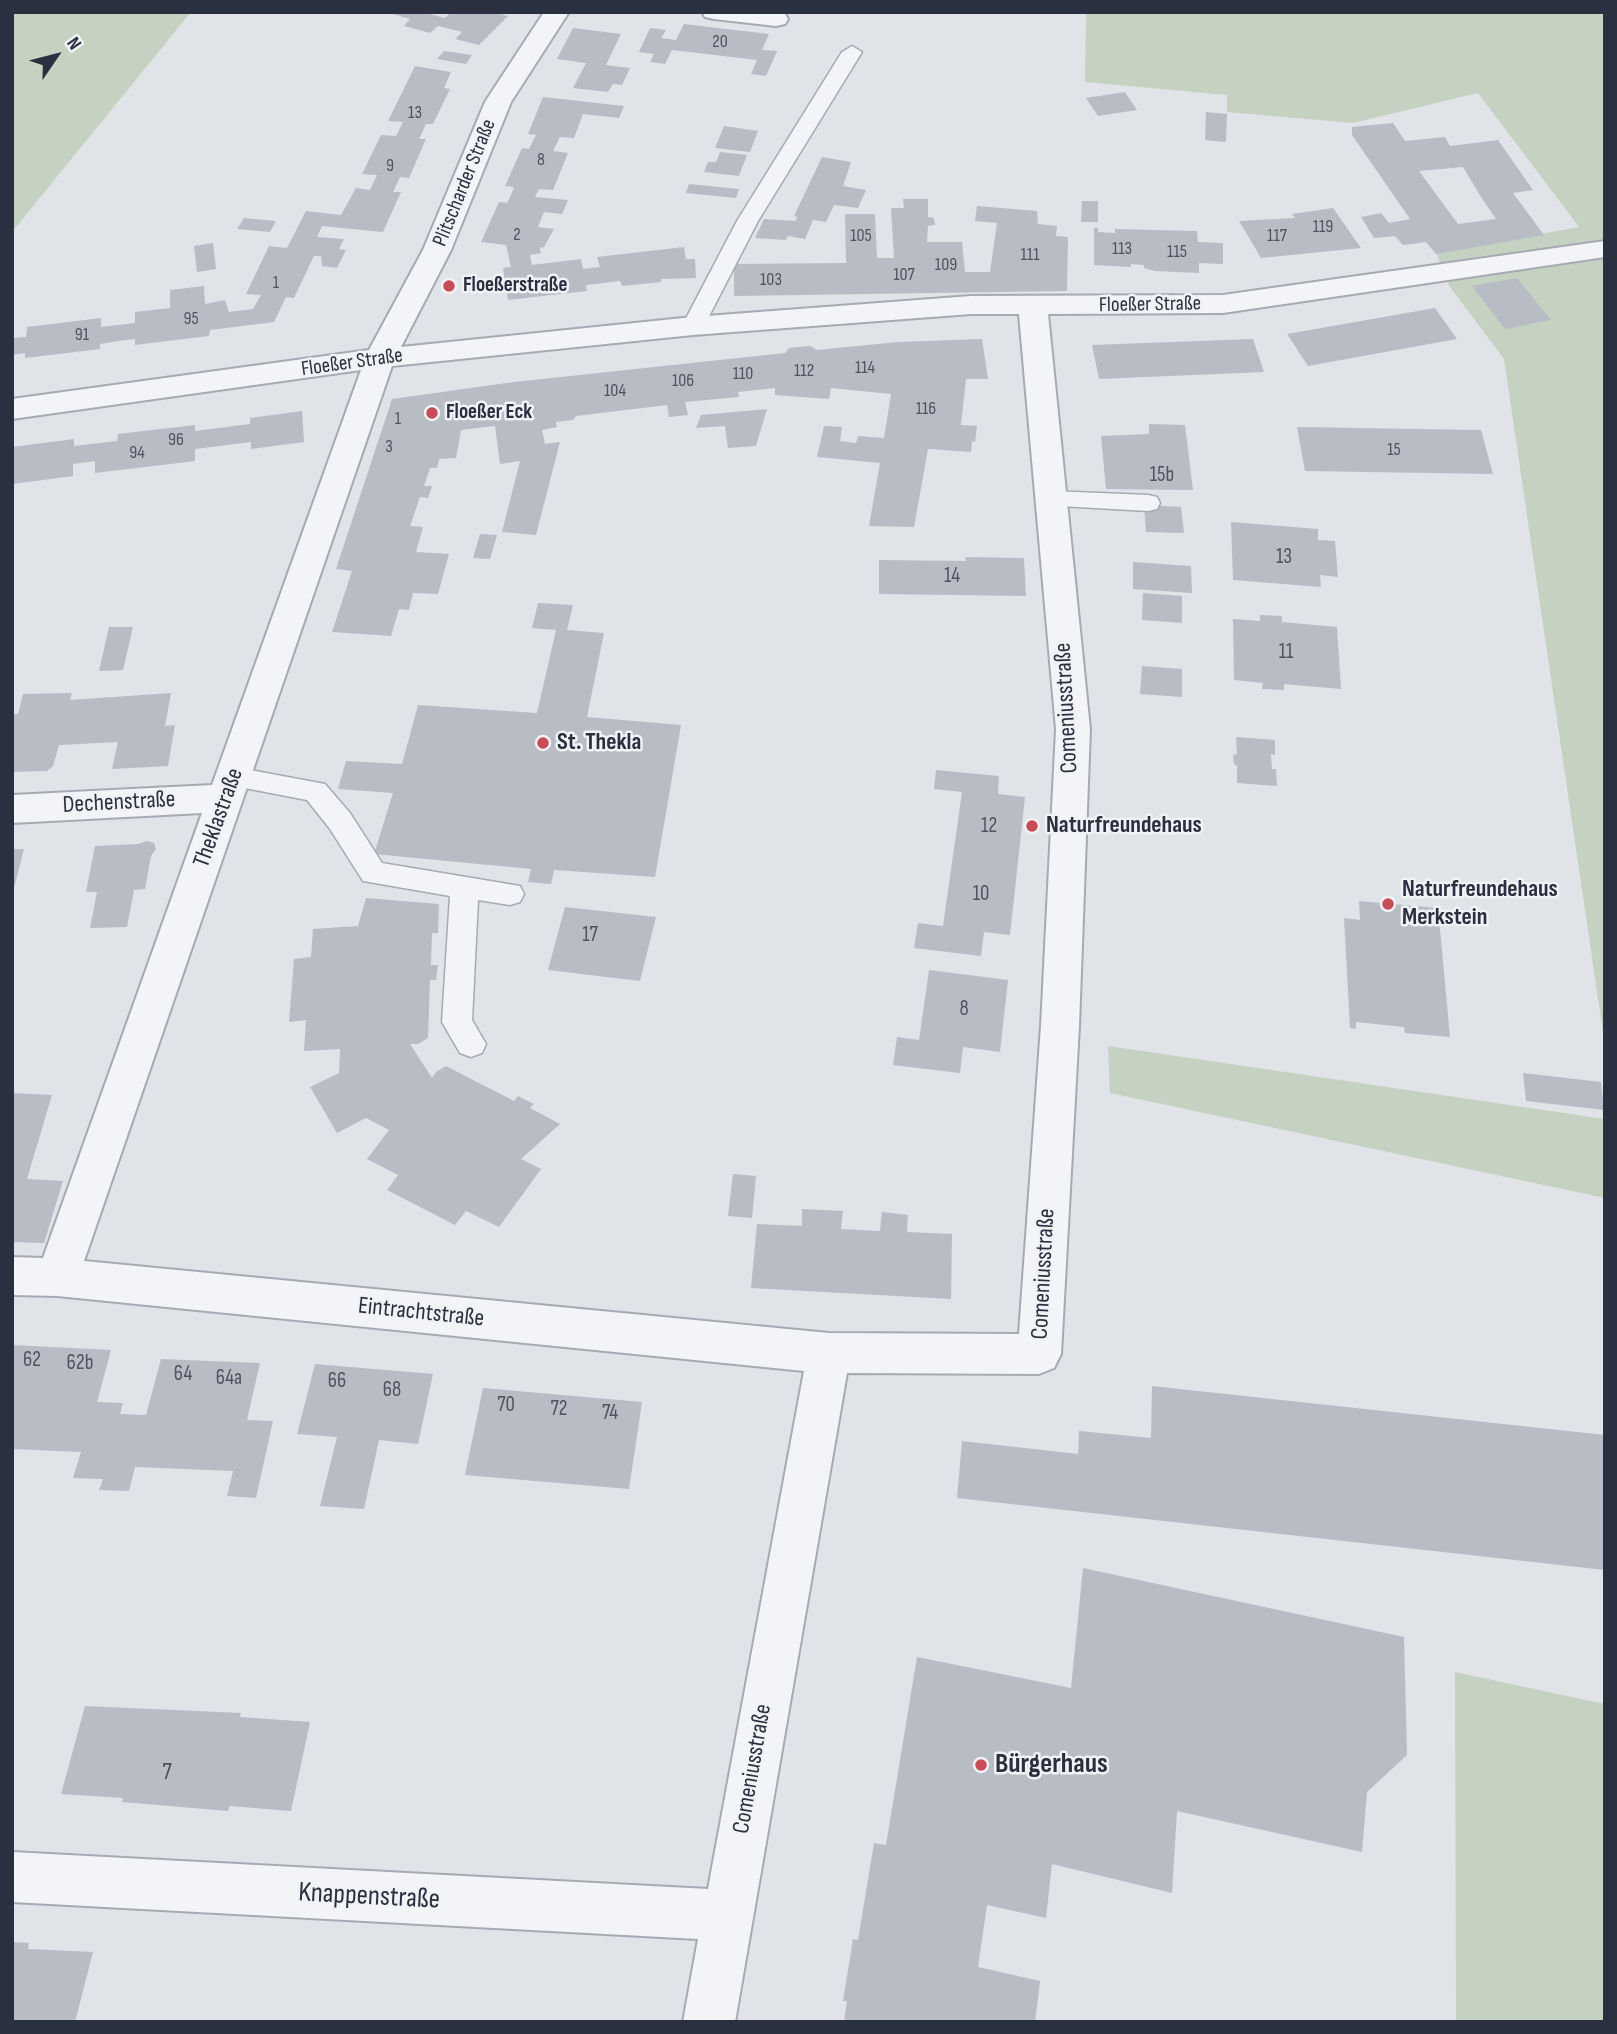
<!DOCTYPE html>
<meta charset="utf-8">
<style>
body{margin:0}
#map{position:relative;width:1617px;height:2034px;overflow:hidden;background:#e0e3e8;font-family:"Sofia Sans Condensed",sans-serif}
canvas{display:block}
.frame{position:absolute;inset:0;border:14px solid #2a303f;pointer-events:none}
.north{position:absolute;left:21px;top:21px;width:70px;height:70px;-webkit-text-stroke:5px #f0f2f6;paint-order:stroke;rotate:55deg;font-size:19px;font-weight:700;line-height:28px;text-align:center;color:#2a303f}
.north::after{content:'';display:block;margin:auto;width:24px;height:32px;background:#2a303f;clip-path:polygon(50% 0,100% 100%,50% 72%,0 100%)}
</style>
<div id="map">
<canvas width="1617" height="2034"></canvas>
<div class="frame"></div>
<div class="north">N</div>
</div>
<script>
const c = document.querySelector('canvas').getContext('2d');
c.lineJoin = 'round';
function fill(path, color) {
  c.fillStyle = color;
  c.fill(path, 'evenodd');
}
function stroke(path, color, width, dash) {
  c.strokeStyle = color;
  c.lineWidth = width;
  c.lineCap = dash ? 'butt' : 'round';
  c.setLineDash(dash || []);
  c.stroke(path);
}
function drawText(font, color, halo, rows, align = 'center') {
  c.font = font + ' "Sofia Sans Condensed",sans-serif';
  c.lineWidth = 5;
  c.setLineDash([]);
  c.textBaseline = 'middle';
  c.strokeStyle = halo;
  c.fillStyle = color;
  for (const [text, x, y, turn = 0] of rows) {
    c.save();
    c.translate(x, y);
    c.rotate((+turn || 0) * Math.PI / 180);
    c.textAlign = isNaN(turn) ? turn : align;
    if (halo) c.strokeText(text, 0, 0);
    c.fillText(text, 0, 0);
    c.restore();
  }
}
fill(new Path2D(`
 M12,12h179l-179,220z
 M1086,12h519v1034l-101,-687 -54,-72 -14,-34 143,-26 -101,-134 -125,30 -126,-11v-17l-142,-13z
 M1108,1046l497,73v79l-495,-105z
 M1455,1672l150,32v318h-149z`), '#c5d2c2');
fill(new Path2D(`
 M386,12h36l23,6 6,-6h41l16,4 -29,29 -24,-6 7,-7 -24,-6 -8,7 -26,-7 6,-7z
 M684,24l85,10 -7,16 15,1 -11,25 -15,-2 6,-14 -85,-10 -7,14 -15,-2 4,-8 -15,-2 11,-24 16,2 -5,8 15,2z
 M573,28l48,6 -15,31 24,3 -8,17 -9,-1 -5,8 -35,-4 13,-25 -29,-4z
 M444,51l28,4 -6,9 -29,-5z
 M415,66l36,6 -7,16 6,1 -17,35h-7l-7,15h7l-17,39 -9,-1 -7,15h8l-18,40 -61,-6 -5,11 27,2 -5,10 7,1 -9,18 -15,-2 -1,-10h-7l-20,42 -8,-1 -12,25 -64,8 -1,6 -74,9v-6l-17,2 -18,3v5l-75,9v-5l-13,2v-17l14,-1 1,-10 74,-9v9l34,-4v-11l35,-4v-18l34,-4 1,18 20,-4 4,12 24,-3 8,-14 -15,-1 23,-48 18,2 19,-37 35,4 15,-27 14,2 7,-15 -15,-1 19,-39 15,1 7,-14 -15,-1z
 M1125,92l12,18 -39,6 -12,-18z
 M543,97l81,9 -5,12 -36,-4 -9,24 -14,-1 -7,14 15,2 -15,37 -14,-1 -4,8 33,3 -6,14 -18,-2 -6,15 16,2 -10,18 -4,1 1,5 -11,2 2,10 49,-6 2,10 17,-2 -3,-10 87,-10 2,12h9l1,19 -35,1v3l-39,4 -2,-5 -34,4 1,6 -79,9 -5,-32 8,-1 -5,-22 -25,-3 18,-40 8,1 4,-8 3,-8 -9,-1 17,-38 7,1 7,-14 -8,-1z
 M1206,112l21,2 -1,28 -21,-2z
 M1393,123l12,18 40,-4 5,9 48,-6 35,50 -20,3 31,42 -108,19 -10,-12 -23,3 -8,-9 -21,2 -13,-21 20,-4 8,10 21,-4 -58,-84v-8zM1463,167l18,30 15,22 -38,5 -39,-53z
 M724,126l34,5 -8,21 -35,-4z
 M720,152l27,3 -8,21 -35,-4 4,-10h8z
 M822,157l29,5 -8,24 23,4 -8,18 -24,-3 -8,17 -13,-2 -8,19 -17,-3 -2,4 -31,-2 9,-19 32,2 1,-4 -3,-1z
 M689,184l50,5 -3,9 -50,-5z
 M903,199h25v18l6,1 1,7 -7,1 -1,16h35l3,30h25l7,-49 -22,-2 2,-15 60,5 1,13 19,2 -1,10 12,1 -1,54 -333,5v-32l112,-1 -1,-49h30l2,44h17l-3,-50h13z
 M1082,201h16v21h-17z
 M1333,208l28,40 -100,10 -22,-37 56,-3 -3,-4z
 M244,218l32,3 -6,11 -33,-3z
 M1094,228h4v4l17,1v-4l82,2 1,11 25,1v21l-24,-1v10l-44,-2 -11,-3v-3l-13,-1v3l-37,-2z
 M213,243l3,26 -19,3 -3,-26z
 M1517,278l34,42 -46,9 -33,-43z
 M1435,308l22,31 -149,27 -21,-32z
 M982,339l6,40h-22l-5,46 16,1 -2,16 -3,-1 -1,11 -43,-3 -14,78 -45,-1 11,-63 -63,-6 7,-31 18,1 -2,14 16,2 2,-7 26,2 7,-44 -60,-6 -2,11 -54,-4v-7l-37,4 1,5 -54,5 3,13 -19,2 -2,-12 -91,11 -3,4 -17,2 1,5 -15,3 3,14 15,-2 -24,93 -34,-3 18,-71 -20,3 -5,-38 -34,4 -5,28 -17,1 -2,9h-7l-6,18h8l-4,12 -8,-1 -10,29 13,1 -7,25 33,2 -11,40 -25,-1 -4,17 -10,-1 -8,27 -59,-4 20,-61 -16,-2 56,-170 122,-17 271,-29 4,-5 21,-2 7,4 81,-8z
 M1253,339l11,33 -165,7 -7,-34z
 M767,409l-11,37 -28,2 -3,-22 -29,2 5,-13z
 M302,411l2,31 -53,7v-7l-56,7v12l-100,12v-12l-22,3v12l-61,8v-37l62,-8v7l43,-5 1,-7 77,-9v6l55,-7v-6z
 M1149,424l36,1 8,65 -87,-1 -5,-53 48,-2z
 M1297,427l184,3 12,44 -188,-3z
 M1144,505l37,2 3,26 -38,-1z
 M1231,522l87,7v11l17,1 3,36 -18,-2 1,12 -88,-7z
 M480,534l17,1 -7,24 -17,-1z
 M965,557l59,1 2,38 -147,-2v-34l87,1z
 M1133,562l58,4 1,27 -59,-4z
 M1143,593l39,3v27l-40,-3z
 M538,603l35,2 -6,25 37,3 -17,84 94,8 -26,152 -101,-7 -3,14 -23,-2 3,-13 -157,-15 19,-61 -55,-4 8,-28 56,3 16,-59 119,8 19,-83 -24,-2z
 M1260,615l22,1v6l55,5 4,62 -57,-5v6l-22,-1 1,-6 -29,-3 -1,-61 27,2z
 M109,627h24l-10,43 -24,1z
 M1142,666l40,3v28l-42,-3z
 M72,693l-2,7 101,-7 -6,33 10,-1 -7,41 -56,3 6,-27 -59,3 -6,21 -6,5 -35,1v-58h6l5,-20z
 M1236,737l39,3v15l-4,-1 1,15h4l1,17 -40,-3v-17l-3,-2 -1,-9 4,-1z
 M936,770l63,6 -1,18 27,3 -15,138 -26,-3 -3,24 -67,-8 4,-25 25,3 19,-134 -28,-3z
 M147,841l7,2 2,6 -5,7 -6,33 -11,1 -7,37 -37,1 7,-36h-11l9,-46 43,-2z
 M12,849h12l-11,43h-1z
 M366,898l73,6 -1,29h-6l-1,32h7l-2,15h-6l-2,58 -10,6h-8l22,34 4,-6 10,-6 68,35 4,-5 16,8 -4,4 30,16 -39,35 20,10 -42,58 -33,-16 -11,14 -68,-35 11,-15 -31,-16 22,-29 -23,-12 -29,15 -27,-46 29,-14 1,-24 -36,2 2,-31 -17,2 5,-63 17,-2 2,-28 45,-3z
 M1359,901l79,7 12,129 -45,-4 -1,-6 -48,-5v7l-6,-1 -6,-110 16,2z
 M565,907l91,10 -16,64 -92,-11z
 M929,970l79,10 -8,72 -37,-5 -3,26 -67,-8 4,-28 22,3z
 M1523,1073l78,9 3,28 -78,-9z
 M12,1093l40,2 -25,84 36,2 -19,62 -32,-1z
 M733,1174l23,2 -4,42 -24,-2z
 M802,1209l41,2 -2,18 39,2 2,-19 26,3 -1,17 45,2 -1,65 -200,-11 6,-64 45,2z
 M12,1345l99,5 -14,52 26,1 -3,11 26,1 15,-56 99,4 -13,57 26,1 -17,77 -29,-2 6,-25 -98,-4 -6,24 -30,-1 4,-11 -30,-1 8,-26 -69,-3z
 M315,1364l118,10 -15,70 -39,-4 -15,69 -44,-3 17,-69 -40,-3z
 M1152,1386l453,49v135l-648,-72 5,-57 116,13 1,-23 72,7z
 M483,1388l159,14 -13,87 -164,-14z
 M1083,1568l321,69 3,118 -40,37 -5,60 -185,-41 -5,82 -120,-29 -6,54 -59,-13 -9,62 62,14 -5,41h-191l3,-21h-4l10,-62 5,1 16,-97 12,2 31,-188 154,31z
 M85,1706l156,7 -1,4 70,5 -19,89 -61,-5 -2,5 -106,-9 1,-4 -62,-4z
 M12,1942l17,1 -1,6 65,3 -18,70h-63z`), '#b8bcc5');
const lane = new Path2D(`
 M852,46l10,6 -104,169 -54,105 -3,5h-16l-3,-5 55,-105 105,-169z
 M1051,491l97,4 9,2 3,6 -3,6 -9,2 -106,-6 -3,-6 3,-6z
 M234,767l91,17 25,29 32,50 138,23 4,8 -4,8 -10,3 -32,-5 -6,120 14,24 -4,9 -11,4 -11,-4 -18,-31 8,-126 -87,-15 -33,-52 -23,-29 -83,-16 -4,-7 4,-7z`);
const street = new Path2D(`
 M544,12h25l-58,90 -60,148 -50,97 292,-30 278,-21 252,-1 382,-54v16l-382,56 -175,1 42,415 -11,297 -18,328 -7,14 -15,6 -192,-1 -112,649h-52l15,-83 -686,-37v-50l696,37 96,-518 -747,-75 -45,-1v-38l31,1 159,-445 -190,10v-28l200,-10 149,-415 -349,49v-20l357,-49 54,-100 62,-148zM971,314h48l37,415 -15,297 -22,308 -190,-1 -745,-72 308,-895 301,-31z
 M702,12h77l6,2 3,5 -3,5 -9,2 -62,-7 -9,-2z`);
stroke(lane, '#a6aab2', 3);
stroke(street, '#a6aab2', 4);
fill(lane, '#f3f4f7');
fill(street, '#f3f4f7');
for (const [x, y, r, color] of [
 [449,286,7,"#c74c55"],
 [432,413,7,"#c74c55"],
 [543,743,7,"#c74c55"],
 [1032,826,7,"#c74c55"],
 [1388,904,7,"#c74c55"],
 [981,1765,7,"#c74c55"]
]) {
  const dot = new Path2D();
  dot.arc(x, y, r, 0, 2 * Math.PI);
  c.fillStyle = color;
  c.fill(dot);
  stroke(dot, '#f0f2f6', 2.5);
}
drawText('18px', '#4e5360', null, [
 ["20",720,42],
 ["13",415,113],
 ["8",541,160],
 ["9",390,166],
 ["119",1323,227],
 ["2",517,235],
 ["105",861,236],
 ["117",1277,236],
 ["113",1122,249],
 ["115",1177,252],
 ["111",1030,255],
 ["109",946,265],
 ["107",904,275],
 ["103",771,280],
 ["1",276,283],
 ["95",191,319],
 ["91",82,335],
 ["114",865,368],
 ["112",804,371],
 ["110",743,374],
 ["106",683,381],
 ["104",615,391],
 ["116",926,409],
 ["1",398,419],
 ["96",176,440],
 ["3",389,447],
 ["15",1394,450],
 ["94",137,453]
]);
drawText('21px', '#2a303f', '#f0f2f6', [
 ["Plitscharder Straße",465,183,-68],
 ["Floeßer Straße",1150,305,-1],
 ["Floeßer Straße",352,363,-8]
]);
drawText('bold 21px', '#2a303f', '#f0f2f6', [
 ["Floeßerstraße",463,286],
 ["Floeßer Eck",446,413]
], 'left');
drawText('21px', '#4e5360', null, [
 ["15b",1162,476],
 ["13",1284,558],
 ["14",952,577],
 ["11",1286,653],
 ["12",989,827],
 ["10",981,895],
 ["17",590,936],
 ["8",964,1010],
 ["62",32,1361],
 ["62b",80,1364],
 ["64",183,1375],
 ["64a",229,1379],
 ["66",337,1382],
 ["68",392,1391],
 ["70",506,1406],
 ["72",559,1410],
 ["74",610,1414]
]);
drawText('24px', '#2a303f', '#f0f2f6', [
 ["Comeniusstraße",1067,708,-93],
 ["Dechenstraße",119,803,-3],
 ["Theklastraße",219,818,-70],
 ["Comeniusstraße",1044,1274,-87],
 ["Eintrachtstraße",421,1313,6],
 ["Comeniusstraße",753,1769,-80]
]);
drawText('bold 24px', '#2a303f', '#f0f2f6', [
 ["St. Thekla",557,743],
 ["Naturfreundehaus",1046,826],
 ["Naturfreundehaus",1402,890],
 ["Merkstein",1402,918]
], 'left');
drawText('24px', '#4e5360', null, [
 ["7",167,1773]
]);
drawText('bold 28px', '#2a303f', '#f0f2f6', [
 ["Bürgerhaus",995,1765]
], 'left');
drawText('28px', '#2a303f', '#f0f2f6', [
 ["Knappenstraße",369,1897,3]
]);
</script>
